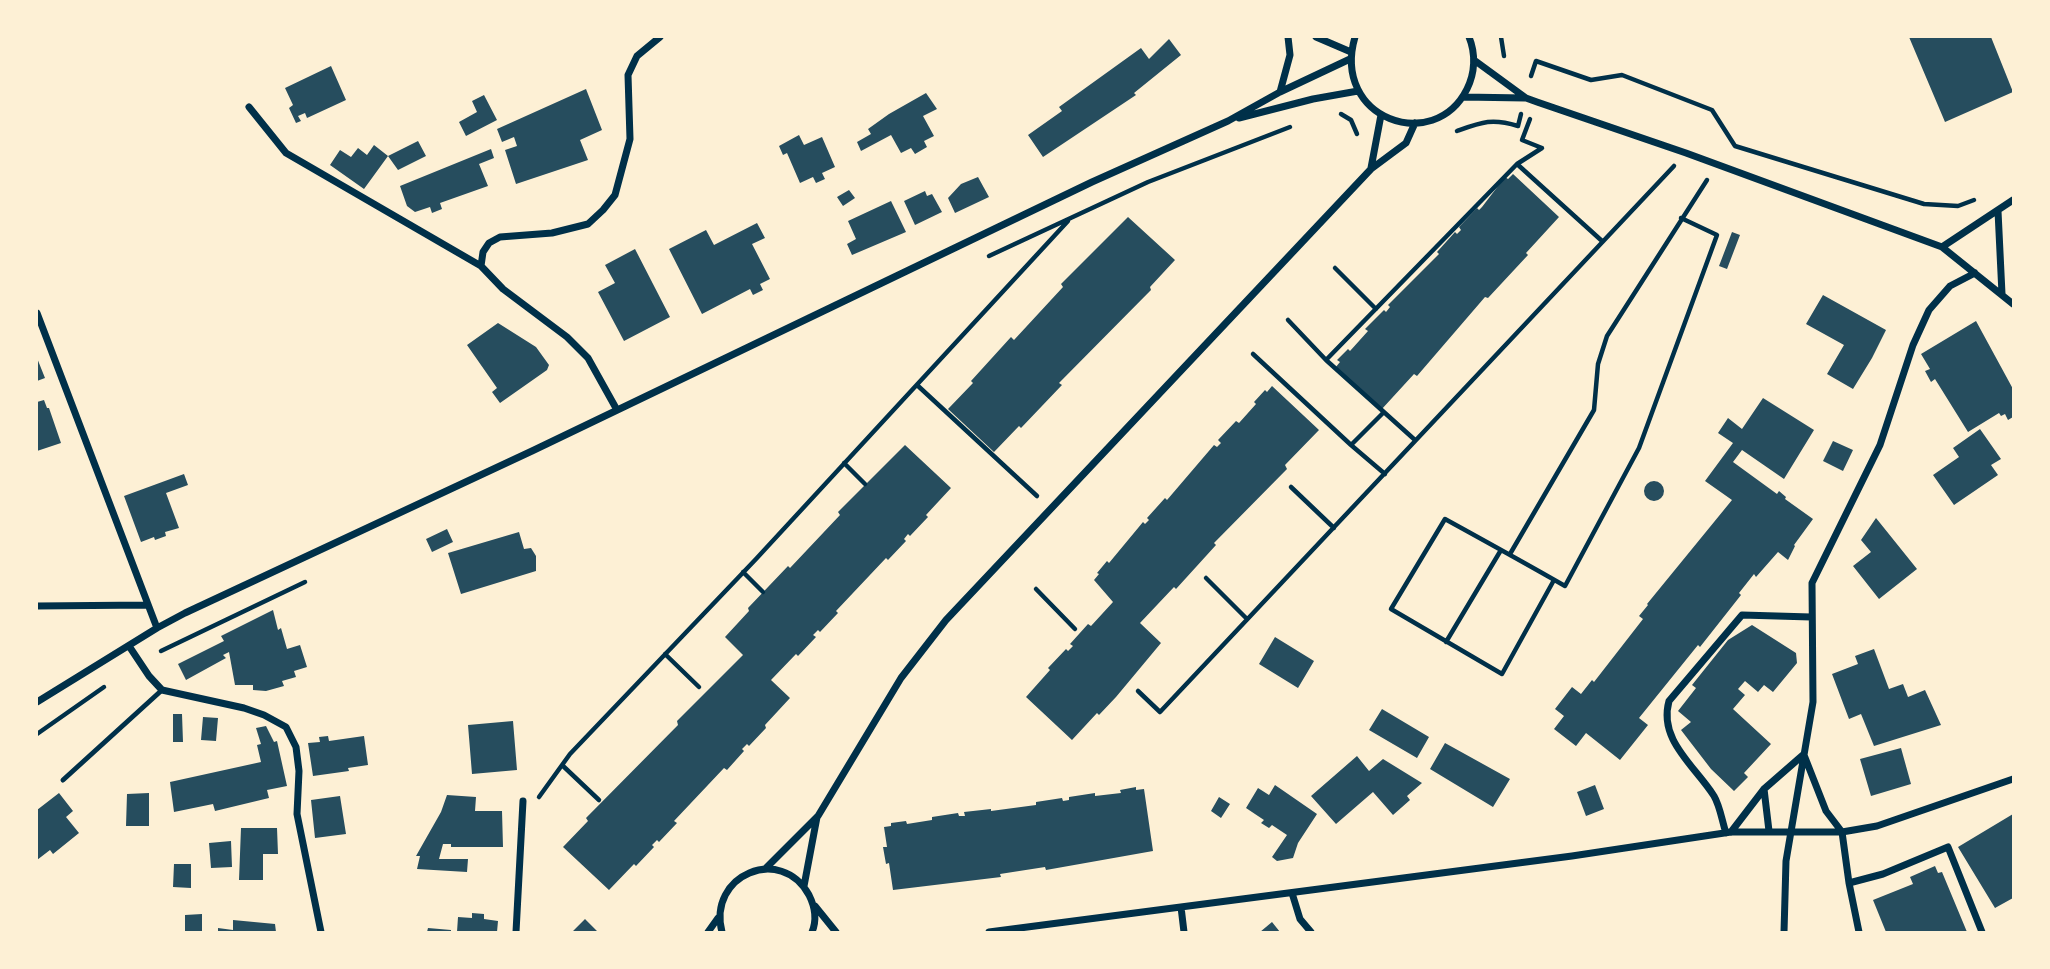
<!DOCTYPE html>
<style>
body{margin:0}
#map{position:relative;width:2050px;height:969px;overflow:hidden;background:#fdf0d5;font-family:Rubik,sans-serif}
canvas{display:block}
.frame{position:absolute;inset:0;border:38px solid #fdf0d5;pointer-events:none}
</style>
<div id="map">
<canvas width="2050" height="969"></canvas>
<div class="frame"></div>
</div>
<script>
const c = document.querySelector('canvas').getContext('2d');
c.lineJoin = 'round';
function fill(path, color) {
  c.fillStyle = color;
  c.fill(path, 'evenodd');
}
function stroke(path, color, width, dash) {
  c.strokeStyle = color;
  c.lineWidth = width;
  c.lineCap = dash ? 'butt' : 'round';
  c.setLineDash(dash || []);
  c.stroke(path);
}
fill(new Path2D(`
 M1909,37h82l22,55 -68,30z
 M1169,39l12,16 -47,38 2,2 -93,62 -15,-22 34,-24 -3,-4 82,-59 8,11z
 M331,66l15,34 -39,18 -2,-5 -7,3 3,5 -5,2 -7,-15 4,-3 -8,-17z
 M586,89l16,41 -22,10 8,20 -72,24 -11,-34 12,-4 -3,-9 -12,5 -5,-13z
 M926,93l11,16 -14,7 11,20 -10,5 3,6 -12,7 -4,-6 -10,5 -10,-18 -30,16 -4,-9 14,-8 -3,-5 21,-15z
 M484,95l13,25 -31,16 -7,-14 18,-10 -5,-11z
 M799,135l5,10 18,-8 13,30 -13,6 3,6 -9,4 -3,-6 -13,6 -13,-30 -4,2 -4,-9z
 M418,141l8,15 -28,14 -10,-14z
 M374,145l14,11 -24,33 -34,-24 10,-15 11,7 7,-9 9,7z
 M491,149l3,9 -15,6 9,22 -48,17 2,6 -10,4 -2,-6 -15,5 -8,-6 -7,-20z
 M1513,174l46,43 -33,36 2,2 -40,43 -3,-1 -68,79 -3,-2 -33,36 -46,-42 5,-6 -3,-2 11,-11 2,2 18,-20 -3,-2 19,-19 2,2 4,-5 -2,-2 51,-51 -2,-2 18,-20 2,2 4,-4 -2,-3 18,-19 2,2 3,-3 23,-30 3,2z
 M978,177l11,20 -34,16 -7,-15 13,-14z
 M849,190l6,8 -12,8 -6,-9z
 M925,191l2,5 5,-2 10,18 -27,13 -11,-24z
 M891,201l15,31 -54,23 -5,-11 9,-5 -8,-18z
 M1128,217l47,43 -25,27 1,3 -92,93 3,2 -41,43 -2,-2 -25,26 -46,-43 25,-26 -2,-2 40,-44 3,3 49,-53 -2,-3z
 M757,223l8,15 -13,6 18,35 -10,5 3,6 -10,5 -3,-6 -48,25 -33,-65 37,-19 8,15z
 M1732,232l8,3 -13,34 -8,-3z
 M635,249l35,68 -46,24 -26,-49 17,-9 -10,-18z
 M1823,295l63,35 -14,28 -19,31 -26,-15 17,-29 -38,-21z
 M1976,321l37,68v28l-5,3 -3,-6 -4,2 -2,-3 -31,19 -33,-53 -4,3 -6,-11 5,-2 -9,-15z
 M498,323l38,24 13,18 -2,5 -47,33 -8,-11 5,-4 -30,-43z
 M37,358l8,20 -8,3z
 M1272,386l47,44 -34,35 2,4 -73,74 2,2 -40,44 -2,-2 -34,36 21,20 -45,54 -17,18 -2,-2 -25,27 -46,-43 24,-27 -2,-2 18,-19 2,2 5,-5 -3,-2 18,-20 3,2 22,-24 -19,-22 5,-6 -2,-1 10,-12 2,2 34,-41 2,2 4,-4 -2,-2 18,-20 2,2 47,-55 3,2 4,-4 -3,-3 18,-19 3,2 17,-19 -2,-2 11,-12 2,2z
 M1763,398l51,32 -30,49 -42,-29 -9,12 44,32 2,-3 7,6 -1,2 28,20 -19,26 1,1 -7,14 -10,-8 -22,25 -2,-3 -15,19 2,2 -41,52 -2,-2 -59,73 9,7 -28,35 -34,-27 -10,13 -22,-17 10,-13 -9,-7 17,-22 9,7 11,-14 2,2 49,-63 -4,-3 9,-11 -1,-1 85,-104 -27,-19 28,-38 -15,-10 10,-15 14,11z
 M44,400l3,8h2l12,35 -24,8v-49z
 M1980,429l21,30 -10,6 7,10 -44,30 -21,-30 26,-18 -6,-9z
 M1833,441l20,9 -10,21 -20,-10z
 M905,445l46,43 -25,27 2,2 -18,19 -2,-2 -4,5 2,2 -18,19 -2,-2 -50,53 2,2 -18,19 -2,-2 -5,5 3,2 -18,19 -2,-2 -25,26 19,18 -25,27 1,3 -17,18 -2,-2 -5,5 2,2 -17,19 -3,-2 -50,53 3,2 -18,19 -2,-2 -5,5 2,2 -18,19 -2,-2 -25,26 -46,-43 25,-26 -2,-3 92,-93 -1,-4 66,-66 -18,-18 24,-26 -1,-3 40,-42 2,2 50,-53 -2,-3z
 M184,474l4,11 -22,8 13,35 -14,4 1,4 -11,4 -1,-3 -13,5 -17,-46z
 M1644 491a10 10 0 1 1 20 0a10 10 0 1 1-20 0Z
 M1876,518l41,51 -38,30 -26,-33 18,-14 -10,-12z
 M447,529l6,13 -21,10 -6,-13z
 M519,532l5,17 7,-1 5,8v15l-75,23 -13,-41z
 M273,610l5,20 3,-2 6,21 13,-4 7,22 -13,4 2,6 -14,4 2,5 -18,5 -13,-1v-5h-18l-6,-33 -6,3 3,3 -40,22 -8,-16 46,-23 -3,-5z
 M1752,625l44,28 1,10 -24,29 -9,-7 -6,7 -13,-11 -7,8 7,6 -12,14 38,35 -27,29 4,4 -14,14 -23,-22 -30,-39 10,-8 -13,-11 18,-23 -4,-3 36,-45z
 M1275,637l39,24 -16,27 -39,-24z
 M1874,649l15,40 14,-5 5,13 17,-7 16,35 -67,21 -13,-32 -12,5 -17,-45 26,-10 -3,-8z
 M1382,709l47,28 -12,21 -48,-28z
 M173,714h9l1,28h-10z
 M203,717l15,1 -2,23 -15,-1z
 M513,721l4,49 -45,4 -4,-49z
 M266,726l8,16 3,-1 10,45 -20,4 2,8 -54,13 -2,-7 -39,8 -4,-30 91,-20 -4,-17 4,-1 -5,-16z
 M328,736l1,5 35,-5 4,29 -20,3 1,3 -36,5 -5,-33 12,-1 -1,-5z
 M1445,743l65,36 -17,28 -63,-38z
 M1901,748l10,36 -40,12 -11,-37z
 M1357,756l12,15 14,-12 39,24 -15,13 3,4 -17,15 -20,-23 -37,32 -25,-28z
 M1275,785l42,29 -19,29 -5,15 -16,3 -5,-4 15,-22 -15,-10 -3,3 -8,-5 3,-3 -18,-12 12,-20 11,7z
 M1595,785l9,24 -18,7 -9,-24z
 M1136,787v3l8,-1 9,62 -107,19 -1,-3 -45,7 1,3 -108,13 -4,-27 -3,1 -3,-17h4l-3,-20 7,-1v-3l15,-2 1,3 25,-4v-3l26,-4 1,3h6l-1,-4 27,-3v2l45,-6v-3l26,-4 1,3 6,-1v-3l26,-4v3l26,-3 -1,-3z
 M59,793l14,18 -7,6 13,16 -26,21 -3,-4 -13,10v-50z
 M149,793v33h-23l1,-32z
 M447,795l29,2 -1,14h27l1,36h-52v-3h-8l-4,15h29l-1,13 -50,-3 3,-13h-4l25,-44z
 M340,796l6,38 -31,4 -4,-38z
 M1219,797l11,7 -9,14 -10,-7z
 M2013,814v84l-18,10 -37,-61z
 M241,828h36l1,26h-15v26h-24z
 M231,841l1,26 -21,1 -2,-25z
 M174,864h17v24l-18,-1z
 M1935,866l3,7 4,-1 25,60h-81l-13,-32 40,-16 -3,-7z
 M472,913l12,1v5l14,2 -1,11h-40l1,-15 14,1z
 M202,914v18h-17v-17z
 M585,919l13,13h-26z
 M233,920l42,4 1,8h-58v-4l15,2z
 M1272,922l8,10h-20z
 M428,928l23,2v2h-24z`), '#264d5e');
stroke(new Path2D(`
 M1501,37l3,19
 M1531,76l5,-15 55,19 31,-5 90,35 23,36 189,58 34,2 16,-6
 M1341,114l10,6 6,14
 M1457,131c25,-9 35,-13 61,-5l3,-12
 M1517,164l85,77
 M989,256l159,-74 142,-55
 M1335,268l41,41
 M1288,320l38,40 89,80
 M1253,354l98,91 34,29
 M1326,360l191,-196 25,-16 -20,-8 8,-21
 M917,385l120,111
 M1351,445l32,-32
 M844,463l21,21
 M1291,487l43,41
 M1510,554l84,-144 4,-46 9,-28 100,-156
 M743,572l20,20
 M1206,578l41,41
 M1554,580l-52,94 -111,-65 54,-90c40,22 80,44 120,67l74,-138 78,-213 -36,-17
 M1036,589l39,40
 M1446,642l55,-92
 M161,651l144,-69
 M665,654l34,33
 M1138,691l22,21 514,-546
 M37,734l67,-47
 M562,765l37,35
 M539,797l31,-43 186,-195 312,-338`), '#003049', 4.5);
stroke(new Path2D(`
 M63,780l99,-90`), '#003049', 5);
stroke(new Path2D(`
 M1316,37l35,15
 M1355,37c-24,82 79,118 112,52 8,-16 9,-35 2,-52
 M1474,60l52,38 11,4 149,51 256,94 71,57
 M1280,92l10,-37 -2,-18
 M1463,97l62,1
 M249,107l37,46 195,113
 M1239,118l74,-19 45,-8
 M1371,168l10,-53
 M1998,211l4,83
 M1942,247l71,-47
 M37,313l120,315
 M617,410l-29,-52 -21,-21 -64,-48 -22,-23 2,-14 6,-9 11,-6 52,-4 36,-9 15,-14 12,-15 15,-56 -2,-64 9,-19 23,-19
 M37,606l111,-1
 M129,646l20,30 13,14 82,18 20,7 22,12 10,20 3,24 -2,43 24,118
 M37,702l120,-74 28,-15 347,-162 560,-269 136,-61 52,-29 70,-33
 M1804,755l22,56 16,21 7,51 10,49
 M1764,789l5,42
 M1731,832l33,-43 39,-34
 M1726,833c-4,-12 -6,-27 -12,-37 -19,-30 -56,-56 -45,-95l73,-86 69,2
 M766,868l52,-52 83,-138 45,-58 425,-451 35,-26 9,-20
 M1849,883l34,-9 65,-27 34,85
 M804,886l13,-69
 M1292,893l8,26 11,13
 M815,906l21,26
 M1181,907l3,25
 M516,932l7,-131
 M708,932l10,-14
 M722,932c-15,-57 59,-88 87,-37 6,12 8,25 3,37
 M989,932l583,-76 159,-24h111l35,-6 136,-47
 M1784,932l2,-71 27,-159 -1,-119 68,-138 33,-100 16,-35 21,-24 25,-13`), '#003049', 7);
</script>
